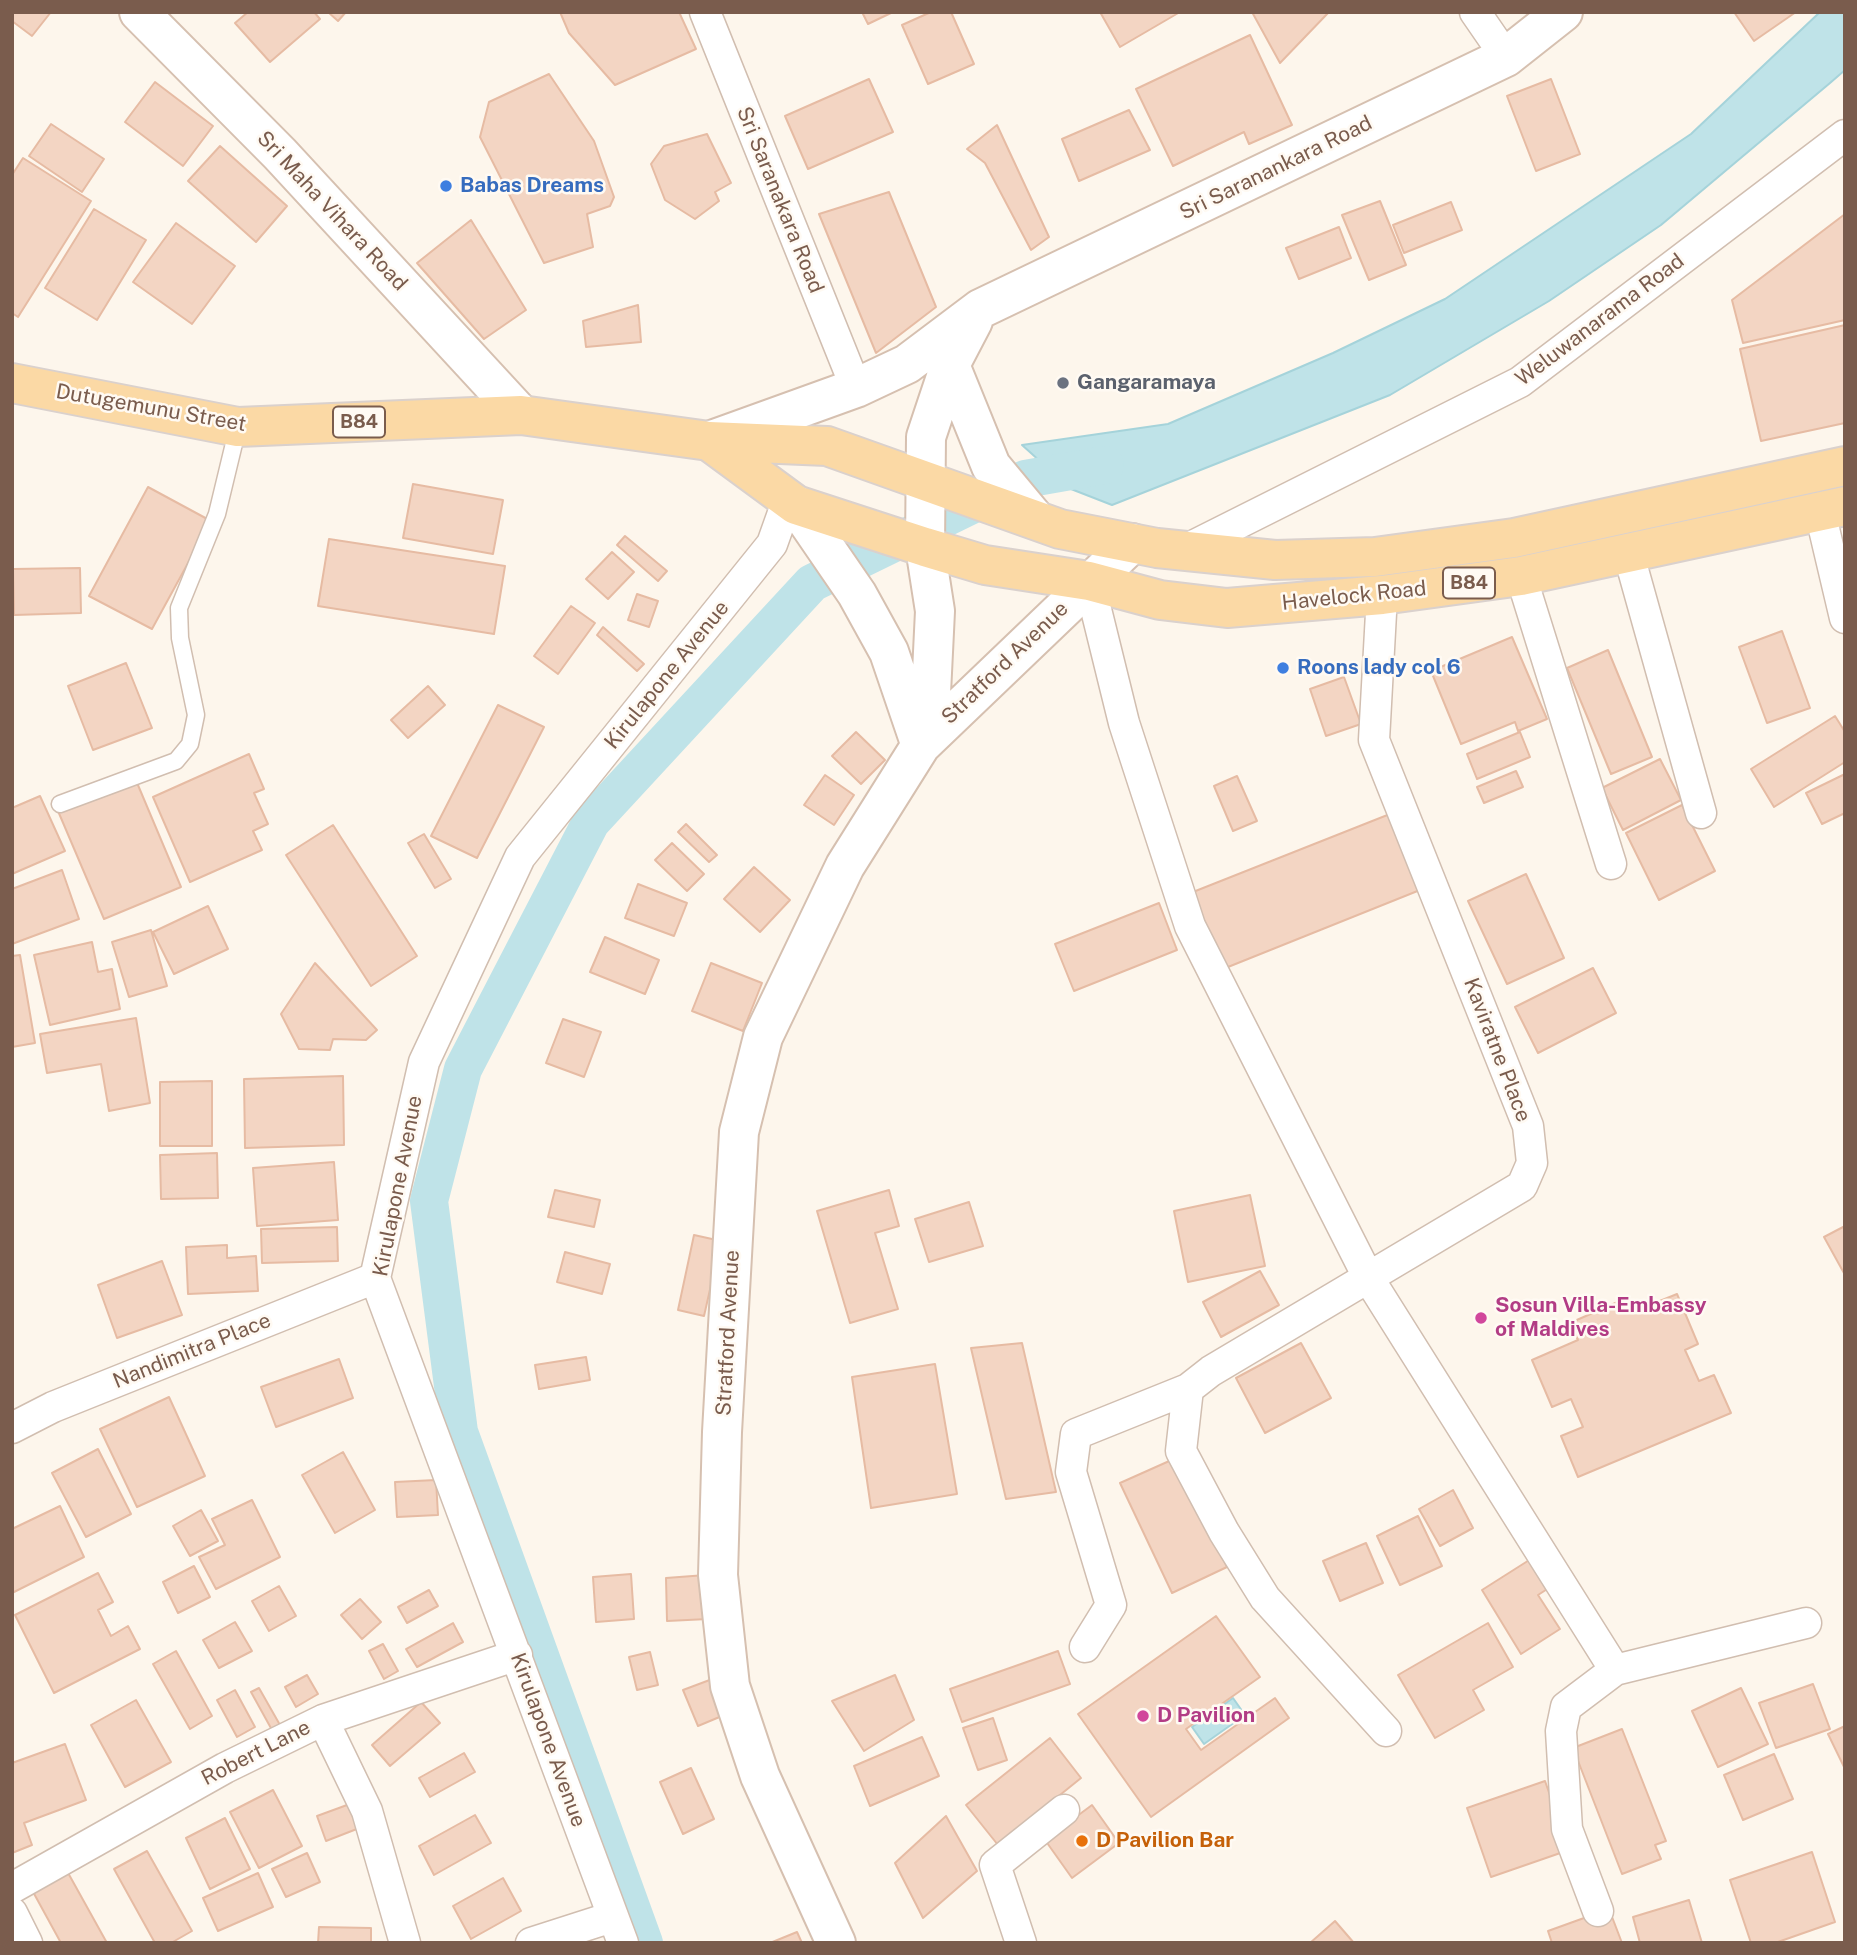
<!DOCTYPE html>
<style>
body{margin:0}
#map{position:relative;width:1857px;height:1955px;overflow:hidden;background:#fdf6ec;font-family:"Public Sans",sans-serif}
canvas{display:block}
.frame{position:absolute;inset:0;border:14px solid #7a5c4d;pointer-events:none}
</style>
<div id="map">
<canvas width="1857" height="1955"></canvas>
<div class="frame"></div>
</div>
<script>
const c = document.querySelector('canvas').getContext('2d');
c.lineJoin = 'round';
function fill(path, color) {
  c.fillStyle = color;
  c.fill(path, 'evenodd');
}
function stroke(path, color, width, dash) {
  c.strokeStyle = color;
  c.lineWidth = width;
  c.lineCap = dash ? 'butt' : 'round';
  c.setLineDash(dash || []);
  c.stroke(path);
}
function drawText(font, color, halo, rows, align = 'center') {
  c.font = font + ' "Public Sans",sans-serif';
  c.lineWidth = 5;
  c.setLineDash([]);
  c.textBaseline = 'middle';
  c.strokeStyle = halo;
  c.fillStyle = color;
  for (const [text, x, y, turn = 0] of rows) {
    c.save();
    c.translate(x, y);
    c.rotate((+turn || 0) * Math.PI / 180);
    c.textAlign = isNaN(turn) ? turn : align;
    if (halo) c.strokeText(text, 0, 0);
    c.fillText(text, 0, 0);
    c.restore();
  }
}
const water = new Path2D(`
 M1820,12h25v58l-15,13 -169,142 -112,76 -159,94 -278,110 -41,-16 -49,-44 146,-21 165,-71 112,-54 246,-165z
 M1233,1698l12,17 -41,29 -12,-17z`);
fill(water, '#bfe3e8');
stroke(water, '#a5d3da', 2);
stroke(new Path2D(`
 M644,1943l-185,-511 -30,-231 34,-132 128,-247 221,-239 213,-104 80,-14`), '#bfe3e8', 38);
const building = new Path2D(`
 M12,12h39l-19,24 -20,-15z
 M248,12h66l6,7 -50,43 -35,-39z
 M328,12h18l-8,9z
 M560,12h119l17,37 -81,36 -46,-52z
 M862,12h31l-25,12z
 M931,12h20l23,52 -46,20 -26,-59z
 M1100,12h80l-60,35z
 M1252,12h77l-49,51z
 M1734,12h62l-42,29z
 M1250,35l42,90 -43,19 -5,-12 -71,34 -37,-77z
 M549,74l45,67 20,56 -4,9 -23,8 6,33 -49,16 -64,-126 9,-35z
 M869,79l24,53 -85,37 -23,-53z
 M1551,79l29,75 -44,17 -29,-75z
 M155,82l58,44 -30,40 -58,-44z
 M1129,110l21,40 -71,31 -17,-42z
 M51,124l53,35 -22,33 -53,-36z
 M997,125l52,112 -18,13 -46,-87 -18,-14z
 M707,134l24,49 -16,9 4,9 -24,18 -30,-19 -14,-36 13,-18z
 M220,146l67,60 -31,36 -68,-61z
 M23,158l68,43 -73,116 -6,-4v-138z
 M889,192l47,115 -60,46 -57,-139z
 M1380,201l26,64 -37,15 -27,-65z
 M1451,202l11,28 -58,23 -11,-28z
 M94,209l52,31 -49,80 -52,-32z
 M1845,214v106l-102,23 -11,-43z
 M471,220l55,90 -42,29 -67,-76z
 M176,223l59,43 -43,58 -59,-42z
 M1339,227l12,31 -52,21 -13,-31z
 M638,305l3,37 -55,5 -3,-26z
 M1845,325v98l-84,18 -21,-92z
 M413,484l90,16 -10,54 -90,-16z
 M148,487l63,34 -59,108 -63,-33z
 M625,536l42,35 -9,10 -41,-36z
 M329,539l176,27 -11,68 -176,-28z
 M612,552l22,20 -26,27 -22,-20z
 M80,568l1,45 -67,2 -1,-46z
 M637,594l21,7 -9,26 -21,-7z
 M571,606l24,17 -37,51 -24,-18z
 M603,627l41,37 -7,7 -40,-36z
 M1782,631l28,77 -43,15 -28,-76z
 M1512,637l35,82 -29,12 -3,-9 -54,22 -30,-73z
 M1608,650l44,107 -41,17 -44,-106z
 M126,663l26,65 -59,22 -25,-64z
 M1344,677l17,47 -35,12 -16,-47z
 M428,686l17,19 -37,33 -17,-18z
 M498,705l46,22 -67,131 -46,-22z
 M1835,716l10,16v30l-71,45 -23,-38z
 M856,732l29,28 -24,24 -29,-28z
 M1520,732l10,25 -53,22 -10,-25z
 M249,754l15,35 -10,4 14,31 -15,7 9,19 -72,32 -37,-85z
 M1660,759l21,41 -58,30 -21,-42z
 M1516,771l7,16 -39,16 -7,-16z
 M1845,774v39l-23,11 -16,-31z
 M825,775l29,20 -20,30 -30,-20z
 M1237,776l20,45 -24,10 -19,-45z
 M135,778l46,109 -77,32 -46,-108z
 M40,796l25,55 -53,23v-66z
 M1682,805l33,66 -56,29 -33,-67z
 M1395,812l30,76 -202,81 -30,-77z
 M686,824l31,31 -8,7 -31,-30z
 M333,825l84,131 -46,30 -85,-131z
 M424,834l27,45 -16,9 -27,-45z
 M672,843l32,31 -17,17 -32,-31z
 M754,867l36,33 -30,32 -36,-33z
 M62,870l17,49 -67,25v-55z
 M1526,874l38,84 -57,26 -39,-83z
 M638,884l49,19 -13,33 -49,-18z
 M1159,903l18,47 -103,41 -19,-47z
 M208,906l20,43 -54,25 -21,-42z
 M151,930l16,56 -38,11 -17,-55z
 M605,937l54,23 -14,34 -55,-22z
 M92,942l6,30 14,-3 8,40 -70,16 -16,-70z
 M20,955l15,88 -23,4v-91z
 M315,963l62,67 -11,10 -33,-1 -3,11 -31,-1 -18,-35z
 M711,963l51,20 -19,48 -51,-20z
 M1593,968l23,45 -78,40 -23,-46z
 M136,1018l14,85 -41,8 -8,-47 -54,9 -7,-39z
 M563,1019l38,13 -17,45 -38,-14z
 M343,1076l1,69 -99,3 -1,-69z
 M212,1081v65h-52v-64z
 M217,1153l1,45 -57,1 -1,-44z
 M334,1162l4,58 -81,6 -4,-58z
 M555,1190l45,10 -6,27 -46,-10z
 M889,1190l10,36 -24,7 23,76 -48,14 -33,-112z
 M1250,1195l15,71 -77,16 -14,-71z
 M969,1202l14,44 -54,16 -14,-43z
 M1845,1226v49l-21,-38z
 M337,1227l1,34 -76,2 -1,-34z
 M694,1235l27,6 -17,75 -26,-6z
 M227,1245v13l29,-2 2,35 -70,3 -2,-47z
 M565,1252l45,12 -8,30 -45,-12z
 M162,1261l20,54 -65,23 -19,-53z
 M1260,1271l19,34 -58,32 -18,-35z
 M1677,1294l21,50 -13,6 14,31 15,-6 17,38 -153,64 -17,-41 22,-9 -12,-28 -19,8 -20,-47 46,-20 -8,-17 59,-26 6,14z
 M1022,1343l34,149 -50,7 -35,-151z
 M1301,1343l30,55 -66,35 -29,-55z
 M586,1357l4,23 -51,9 -4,-24z
 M339,1359l14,39 -77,29 -15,-40z
 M935,1364l22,130 -86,14 -19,-131z
 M169,1397l36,79 -68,31 -37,-78z
 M98,1449l33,65 -45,23 -34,-64z
 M343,1452l32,58 -40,23 -33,-58z
 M1176,1458l51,109 -55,26 -52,-110z
 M436,1480l2,35 -41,2 -2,-35z
 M1453,1490l20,38 -33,18 -21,-37z
 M252,1500l28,57 -64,32 -17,-32 26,-12 -13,-26z
 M60,1506l24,51 -72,36v-64z
 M201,1510l17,31 -28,15 -17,-30z
 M1418,1516l24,50 -42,19 -23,-49z
 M1366,1543l17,40 -43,18 -17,-40z
 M1534,1557l18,29 -14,9 22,34 -39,25 -39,-64z
 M194,1566l16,31 -32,16 -15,-31z
 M98,1573l15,29 -15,8 13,26 17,-10 12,23 -86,44 -39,-78z
 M631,1574l3,45 -38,3 -3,-45z
 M706,1575l2,44 -41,2 -1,-43z
 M279,1586l17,30 -27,15 -17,-30z
 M429,1590l9,16 -31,17 -9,-16z
 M360,1599l21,23 -19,17 -21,-24z
 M1216,1616l44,61 -74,52 15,21 74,-52 14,20 -138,99 -73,-103z
 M235,1622l17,29 -33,17 -16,-28z
 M453,1623l10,19 -46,25 -11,-18z
 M1488,1623l25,44 -40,23 11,20 -49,28 -37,-63z
 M383,1644l15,27 -14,8 -15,-28z
 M176,1651l36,65 -22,13 -37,-65z
 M1058,1651l12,33 -108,38 -12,-33z
 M650,1652l8,33 -21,5 -8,-33z
 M307,1675l11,19 -22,13 -11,-20z
 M895,1675l19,45 -50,31 -32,-50z
 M715,1678l14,35 -31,13 -15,-36z
 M1813,1684l17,45 -54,19 -17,-45z
 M259,1688l21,37 -8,5 -21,-38z
 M1741,1688l27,56 -50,23 -26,-56z
 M235,1690l20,37 -18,10 -20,-37z
 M136,1700l35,62 -46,25 -34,-62z
 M421,1702l19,21 -50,43 -18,-21z
 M993,1718l14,42 -29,10 -15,-42z
 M1845,1726v43l-17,-35z
 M1622,1729l44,112 -11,4 6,14 -39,15 -49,-126z
 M922,1737l17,39 -69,30 -16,-40z
 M1050,1738l31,40 -83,67 -32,-40z
 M65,1744l21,56 -62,23 8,22 -20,8v-90z
 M464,1753l11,19 -45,25 -11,-19z
 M1774,1754l19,45 -50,21 -19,-45z
 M691,1768l23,51 -31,15 -23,-52z
 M1545,1781l24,69 -78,27 -24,-69z
 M273,1790l29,56 -43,22 -29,-56z
 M358,1801l9,24 -41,16 -9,-25z
 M1092,1805l27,38 -47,35 -27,-38z
 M475,1815l16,28 -57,32 -15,-29z
 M946,1816l31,55 -54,47 -28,-55z
 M225,1818l25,51 -40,20 -24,-51z
 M147,1851l45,80 -21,12h-16l-41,-74z
 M1812,1852l23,70 -60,21h-24l-21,-63z
 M307,1853l13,29 -34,15 -14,-28z
 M67,1871l40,72h-46l-29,-53z
 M258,1873l15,34 -55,24 -15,-33z
 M503,1878l18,33 -50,28 -18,-33z
 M1689,1900l13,43h-62l-7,-26z
 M1609,1909l13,34h-70l-4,-12z
 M1335,1921l19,22h-44z
 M319,1927l52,1v15h-53z
 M797,1932l5,11h-32z`);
fill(building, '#f3d5c3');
stroke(building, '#e6bba3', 2);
const lane = new Path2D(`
 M60,804l116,-43 14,-17 6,-29 -16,-77 -1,-30 38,-94 21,-87`);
const street = new Path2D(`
 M705,12l151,376
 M1475,12l31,45
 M1820,512l25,106
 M1185,550l335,-168 325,-247
 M1628,552l73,261
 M1521,576l90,288
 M1089,581l35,142 66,203 179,353 246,391
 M1188,1389l-7,62 43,81 41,66 121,133
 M12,1428l41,-21 322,-129
 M1085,1647l26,-42 -40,-133 5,-38 112,-45 23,-18 311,-185 10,-23 -4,-37 -154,-386 8,-145
 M323,1720l44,91 38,132
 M12,1888l213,-120 98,-48 194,-65
 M1598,1911l-31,-82 -6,-98 5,-24 49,-37 191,-47
 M12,1913l15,30
 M531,1943l81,-26
 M623,1943l-248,-665 49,-216 96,-205 252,-313 16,-45
 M1021,1943l-26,-78 69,-55`);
const secondary = new Path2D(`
 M139,12l141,142 241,261
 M950,365l41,101 44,53
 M709,441l147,-53 51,-24 73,-55 526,-252 57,-45
 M796,505l61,89 32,58 31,91
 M921,745l10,-52 4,-82 -10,-64 1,-110 24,-72 23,-44
 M836,1943l-76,-167 -30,-90 -12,-111 4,-143 17,-300 24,-95 82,-171 76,-121 211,-202`);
const primary = new Path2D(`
 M12,383l226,44 283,-12 188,26 118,5 233,83 97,19 118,12 100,-3 139,-19 331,-72
 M709,441l87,64 129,42 60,18 104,16 71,19 67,8 155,-13 139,-19 324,-70`);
stroke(lane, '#d1beb0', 19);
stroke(street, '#d1beb0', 33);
stroke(secondary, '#d6c0b0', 42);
stroke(primary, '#dad1cd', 42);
stroke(lane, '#fff', 16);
stroke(street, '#fff', 30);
stroke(secondary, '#fff', 38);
stroke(primary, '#fbd9a5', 38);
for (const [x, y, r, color] of [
 [446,186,7,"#3f7fe0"],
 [1063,383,7,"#6b7280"],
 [1283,668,7,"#3f7fe0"],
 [1481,1318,7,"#d1479c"],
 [1143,1716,7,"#d1479c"],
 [1082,1841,7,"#e8710a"]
]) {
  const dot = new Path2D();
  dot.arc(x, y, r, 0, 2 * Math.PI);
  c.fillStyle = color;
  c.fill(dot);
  stroke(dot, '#fffaf3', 2.5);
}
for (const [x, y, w] of [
 [359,422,52],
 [1469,583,52]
]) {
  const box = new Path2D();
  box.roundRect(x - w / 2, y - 15.5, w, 31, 5);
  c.fillStyle = '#fffaf3';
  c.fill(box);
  stroke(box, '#7a5c4d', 2);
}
drawText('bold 19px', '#7a5c4d', null, [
 ["B84",359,422],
 ["B84",1469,583]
]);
drawText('21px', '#7a5c4d', '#fffaf3', [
 ["Sri Saranankara Road",1276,168,-26],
 ["Sri Saranakara Road",780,200,68],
 ["Sri Maha Vihara Road",332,211,47],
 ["Weluwanarama Road",1600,320,-37],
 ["Dutugemunu Street",151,408,10],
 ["Havelock Road",1354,596,-6],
 ["Stratford Avenue",1005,663,-44],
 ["Kirulapone Avenue",667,675,-51],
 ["Kaviratne Place",1497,1050,69],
 ["Kirulapone Avenue",398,1186,-79],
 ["Stratford Avenue",728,1333,-87],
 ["Nandimitra Place",192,1351,-22],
 ["Kirulapone Avenue",548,1740,70],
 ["Robert Lane",256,1753,-27]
]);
drawText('bold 21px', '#366cbe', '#fffaf3', [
 ["Babas Dreams",460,186],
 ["Roons lady col 6",1297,668]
], 'left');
drawText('bold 21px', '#5b616d', '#fffaf3', [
 ["Gangaramaya",1077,383]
], 'left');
drawText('bold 21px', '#b23c85', '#fffaf3', [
 ["Sosun Villa-Embassy",1495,1306],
 ["of Maldives",1495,1330],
 ["D Pavilion",1157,1716]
], 'left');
drawText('bold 21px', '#c56008', '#fffaf3', [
 ["D Pavilion Bar",1096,1841]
], 'left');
</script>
